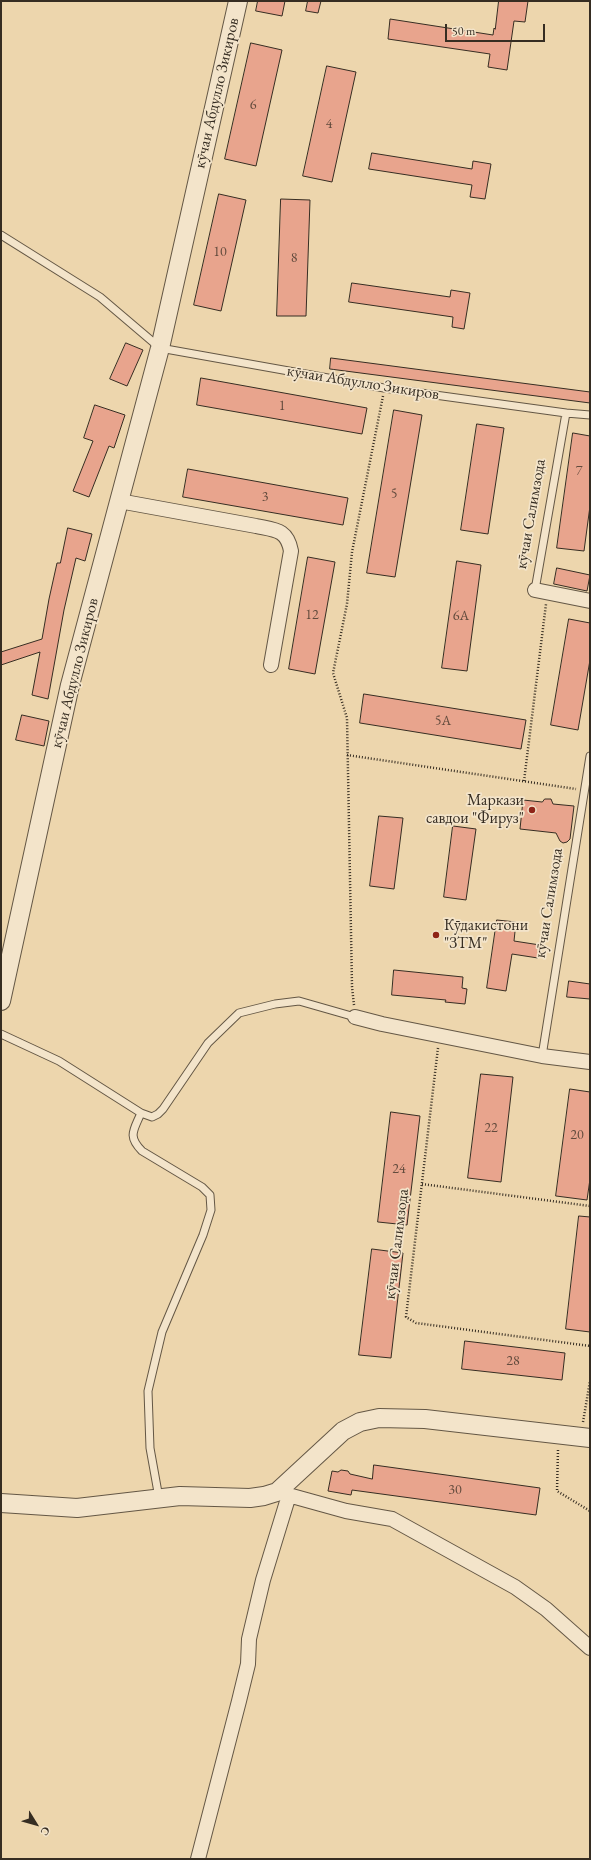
<!DOCTYPE html>
<meta charset="utf-8">
<style>
body{margin:0}
#map{position:relative;width:591px;height:1860px;overflow:hidden;background:#edd6ad;font-family:"EB Garamond",serif}
canvas{display:block}
.frame{position:absolute;inset:0;border:2px solid #362d22;pointer-events:none}
.north{position:absolute;left:16px;top:1804px;width:40px;height:40px;-webkit-text-stroke:3px #f3e4ca;paint-order:stroke;rotate:127deg;font-size:11px;font-weight:700;line-height:16px;text-align:center;color:#362d22}
.north::after{content:'';display:block;margin:auto;width:14px;height:18px;background:#362d22;clip-path:polygon(50% 0,100% 100%,50% 72%,0 100%)}
.scale{position:absolute;left:445px;top:24px;width:100px;height:18px;box-sizing:border-box;border:2px solid #362d22;border-top:0;padding-left:5px;font-size:12px;line-height:14px;white-space:nowrap;color:#362d22;-webkit-text-stroke:3px #f3e4ca;paint-order:stroke}
</style>
<div id="map">
<canvas width="591" height="1860"></canvas>
<div class="frame"></div>
<div class="north">С</div>
<div class="scale">50 m</div>
</div>
<script>
const c = document.querySelector('canvas').getContext('2d');
c.lineJoin = 'round';
function fill(path, color) {
  c.fillStyle = color;
  c.fill(path, 'evenodd');
}
function stroke(path, color, width, dash) {
  c.strokeStyle = color;
  c.lineWidth = width;
  c.lineCap = dash ? 'butt' : 'round';
  c.setLineDash(dash || []);
  c.stroke(path);
}
function drawText(font, color, halo, rows, align = 'center') {
  c.font = font + ' "EB Garamond",serif';
  c.lineWidth = 3.5;
  c.setLineDash([]);
  c.textBaseline = 'middle';
  c.strokeStyle = halo;
  c.fillStyle = color;
  for (const [text, x, y, turn = 0] of rows) {
    c.save();
    c.translate(x, y);
    c.rotate((+turn || 0) * Math.PI / 180);
    c.textAlign = isNaN(turn) ? turn : align;
    if (halo) c.strokeText(text, 0, 0);
    c.fillText(text, 0, 0);
    c.restore();
  }
}
const building = new Path2D(`
 M258,1h27l-3,15 -26,-5z
 M308,1h13l-3,12 -12,-2z
 M499,1h29l-3,21 -11,-1 -7,49 -19,-3 2,-13 -102,-15 2,-20 103,16 1,-7 1,1z
 M251,43l31,7 -26,116 -31,-7z
 M327,66l29,6 -24,110 -29,-6z
 M372,153l100,16 1,-8 18,3 -6,35 -15,-2 2,-12 -103,-16z
 M219,194l27,6 -25,111 -27,-6z
 M281,199l29,1 -4,116h-29z
 M352,283l98,14 1,-7 19,3 -6,36 -12,-2 1,-10 -104,-15z
 M126,343l17,7 -16,36 -17,-7z
 M331,358l259,34v11l-260,-34z
 M201,378l166,30 -5,26 -165,-29z
 M95,405l30,10 -11,33 -5,-2 -20,51 -16,-6 20,-50 -9,-3z
 M394,410l28,5 -27,162 -28,-4z
 M477,424l27,4 -16,106 -27,-4z
 M573,433l17,3v70l-6,45 -27,-3z
 M188,469l160,29 -5,27 -160,-28z
 M68,528l24,6 -7,27 -9,-3 -12,52 -16,89 -16,-4 8,-43 -39,13v-13l41,-13 7,-40 8,-36h3z
 M308,557l27,5 -20,112 -26,-5z
 M457,561l24,4 -14,106 -25,-3z
 M557,568l33,7 -3,16 -33,-7z
 M569,619l21,4v37l-12,70 -27,-5z
 M364,694l162,26 -5,29 -161,-26z
 M22,715l27,6 -5,25 -28,-6z
 M545,799h6l2,5 21,2 -4,33 -3,3 -4,1 -3,-2 -4,-8 -36,-4 3,-29 19,2z
 M379,816l24,2 -9,71 -24,-3z
 M453,826l23,3 -10,71 -22,-3z
 M497,920l19,2 -2,19 26,4 -2,13 -26,-4 -6,37 -19,-3z
 M394,970l69,7 -1,11 5,1 -2,15 -20,-2 1,-2 -54,-5z
 M569,981l21,3v15l-23,-2z
 M481,1074l32,3 -12,105 -33,-4z
 M570,1089l20,3v87l-3,21 -31,-4z
 M391,1112l29,4 -13,109 -29,-3z
 M579,1216l11,1v115l-24,-3z
 M372,1249l31,4 -12,105 -32,-3z
 M465,1341l100,12 -3,27 -100,-11z
 M374,1465l166,23 -4,27 -184,-25 -1,5 -23,-4 4,-20 6,1 3,-2 7,1 2,3 22,5z`);
fill(building, '#e8a48d');
stroke(building, '#362d22', 1);
const service = new Path2D(`
 M1,235l99,62 60,51 224,40 182,25
 M535,590l31,-177 24,2
 M1,1034l58,27 82,52 11,4 6,-3 5,-5 45,-66 31,-30 36,-9 24,-3 56,16
 M542,1056l48,-300
 M141,1113c-7,17 -14,23 1,38l60,36 8,8 1,15 -8,25 -41,97 -14,59 2,57 9,50`);
const minor = new Path2D(`
 M119,501l137,25c19,4 31,3 35,25l-20,114
 M535,590l55,11
 M355,1017l27,7 160,32 48,6
 M281,1493l65,18 46,8 123,68 31,22 44,39
 M198,1859l41,-158 9,-37 1,-25 14,-59 26,-85`);
const tertiary = new Path2D(`
 M1,1001l69,-316 90,-337 78,-347
 M1,1503l76,5 103,-12 70,2 14,-2 13,-4 66,-61 17,-9 19,-4 46,1 165,19`);
stroke(service, '#645745', 9);
stroke(minor, '#645745', 16);
stroke(tertiary, '#645745', 20);
stroke(new Path2D(`
 M347,755l229,34
 M524,781l22,-177
 M354,1005l-2,-18 -5,-269 -14,-45 14,-69 5,-52 31,-156
 M438,1048l-32,269 10,6 174,23
 M422,1184l168,22
 M583,1422l7,-41
 M558,1450l-1,41 33,20`), '#362d22', 2.5, [1, 2]);
stroke(service, '#f3e4ca', 7);
stroke(minor, '#f3e4ca', 14);
stroke(tertiary, '#f3e4ca', 18);
for (const [x, y, r, color] of [
 [532,810,4,"#8f2418"],
 [436,935,4,"#8f2418"]
]) {
  const dot = new Path2D();
  dot.arc(x, y, r, 0, 2 * Math.PI);
  c.fillStyle = color;
  c.fill(dot);
  stroke(dot, '#f3e4ca', 1.5);
}
drawText('14px', '#624b3d', null, [
 ["6",253,105],
 ["4",329,124],
 ["10",220,252],
 ["8",294,258],
 ["1",282,406],
 ["7",579,471],
 ["5",394,494],
 ["3",265,497],
 ["12",312,615],
 ["6А",461,616],
 ["5А",443,721],
 ["22",491,1128],
 ["20",577,1135],
 ["24",399,1169],
 ["28",513,1361],
 ["30",455,1490]
]);
drawText('16px', '#362d22', '#f3e4ca', [
 ["кӯчаи Абдулло Зикиров",217,93,-77],
 ["кӯчаи Абдулло Зикиров",363,383,9],
 ["кӯчаи Салимзода",531,514,-80],
 ["кӯчаи Абдулло Зикиров",75,673,-76],
 ["кӯчаи Салимзода",549,903,-81],
 ["кӯчаи Салимзода",397,1244,-83]
]);
drawText('16px', '#362d22', '#f3e4ca', [
 ["Маркази",524,801],
 ["савдои \"Фируз\"",524,819],
 ["Кӯдакистони",444,926,"left"],
 ["\"ЗТМ\"",444,944,"left"]
], 'right');
</script>
